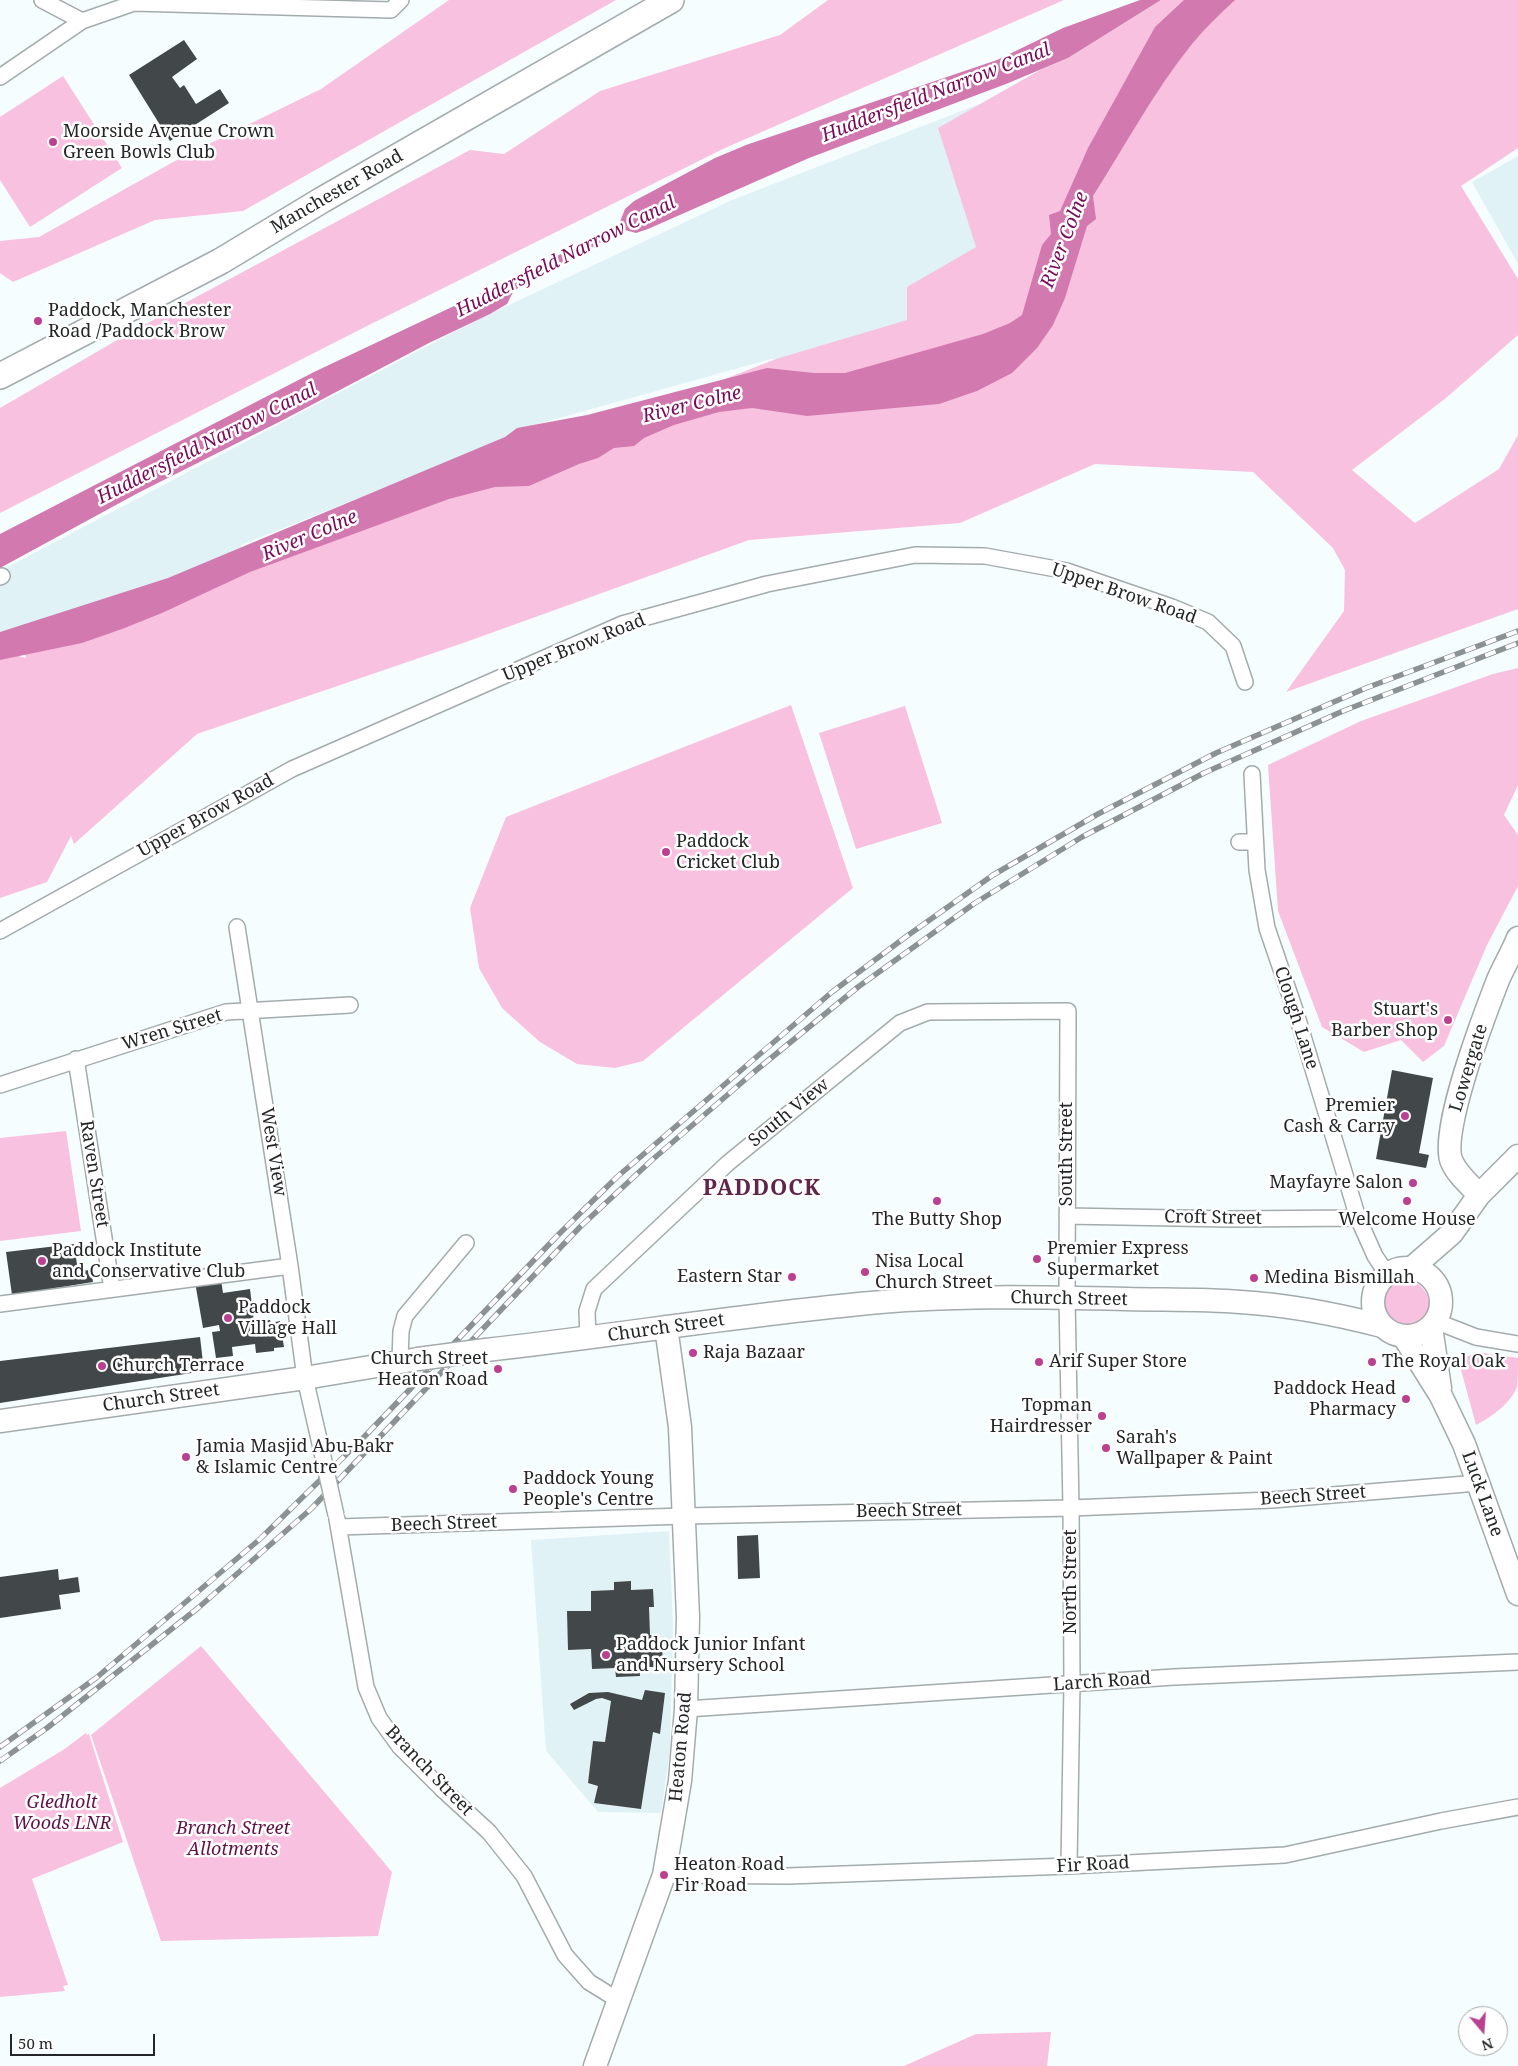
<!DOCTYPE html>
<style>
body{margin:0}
#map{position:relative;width:1518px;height:2066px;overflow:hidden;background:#f5fdff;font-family:"Noto Serif",serif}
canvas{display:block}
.north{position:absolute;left:1458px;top:2006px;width:50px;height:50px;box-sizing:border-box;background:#fff;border:1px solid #a7a8a9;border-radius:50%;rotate:162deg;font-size:14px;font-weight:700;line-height:20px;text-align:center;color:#242627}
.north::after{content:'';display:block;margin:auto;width:18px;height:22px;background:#bb4091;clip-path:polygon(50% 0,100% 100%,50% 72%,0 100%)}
.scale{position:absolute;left:10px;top:2034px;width:145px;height:22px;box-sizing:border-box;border:2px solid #242627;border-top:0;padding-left:6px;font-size:15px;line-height:18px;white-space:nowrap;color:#242627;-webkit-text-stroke:4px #fff;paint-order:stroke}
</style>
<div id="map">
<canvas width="1518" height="2066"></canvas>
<div class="north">N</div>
<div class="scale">50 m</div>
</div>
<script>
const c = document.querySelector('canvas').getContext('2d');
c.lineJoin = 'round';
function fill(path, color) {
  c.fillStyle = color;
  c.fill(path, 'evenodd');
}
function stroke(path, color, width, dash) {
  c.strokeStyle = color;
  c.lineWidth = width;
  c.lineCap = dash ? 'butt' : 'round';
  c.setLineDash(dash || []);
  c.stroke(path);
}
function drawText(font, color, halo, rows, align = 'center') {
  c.font = font + ' "Noto Serif",serif';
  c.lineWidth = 5;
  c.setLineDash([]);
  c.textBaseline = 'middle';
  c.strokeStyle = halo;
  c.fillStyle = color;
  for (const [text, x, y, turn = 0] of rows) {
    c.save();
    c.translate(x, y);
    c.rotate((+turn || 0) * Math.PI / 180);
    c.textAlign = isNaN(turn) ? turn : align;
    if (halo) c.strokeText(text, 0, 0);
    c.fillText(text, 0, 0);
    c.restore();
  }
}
fill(new Path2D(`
 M1130,71l-224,295 -135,-7 -251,70 -7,7 -272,109 -1,10 -240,78v-62l473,-249 259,-122 312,-121z
 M1518,156v108l-46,-82z
 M669,1531l4,94 -3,125 -9,63 -63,-1 -52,-61 -15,-211z`), '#e1f2f6');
fill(new Path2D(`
 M449,0h167l-373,211 -88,9 -142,62 -13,-9v-32l39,-4 145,-81 137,-67z
 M828,0h236l-339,148 -360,179 -365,186v-105l131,-76 339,-182 34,4 96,-63 180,-56z
 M1161,0h357v148l-57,38 57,93v56l-72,63 -94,72 63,53 84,-54 19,-34v174l-232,83 58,-81 1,-41 -12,-22 -80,-76 -158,-8 -135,59 -211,17 -283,102 -269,92 -123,110 -3,-8 -24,46 -47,16v-247l26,7 -2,-8 366,-140 386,-151 131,-39v-33l69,-40 -38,-119 102,-58 28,-12z
 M63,76l59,92 -92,59 -30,-47v-63z
 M1518,668v117l-14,30 14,20v51l-31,59 -43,101 -21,16 -22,-22 -37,12 -42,-25 -44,-116 -10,-146 93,-44 132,-47z
 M791,705l62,183 -210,173 -28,7 -38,-4 -37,-22 -38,-34 -23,-40 -9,-60 36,-91z
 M905,706l37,117 -86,26 -37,-116z
 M66,1131l15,100 -81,10v-103z
 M1383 1304a23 23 0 1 1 46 0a23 23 0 1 1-46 0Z
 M1477,1352l41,6c0,8 0,21 -1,29 -7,17 -24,29 -41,38l-16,-59 4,-8z
 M201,1646l191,226 -14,64 -217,5 -70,-206z
 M86,1733l1,2 2,-1 34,108 -91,37 36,106 -5,1 2,5 -65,6v-209l63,-38z
 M1051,2032l-4,34h-143l72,-32z`), '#f8c1e0');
fill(new Path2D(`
 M1140,0h21l-93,58 -62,26 -197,74 -161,71 -12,4 -11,-3 -98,51 -14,11 -6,12 -17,10 -61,29 -146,77 -145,73 -138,75v-34l314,-162 208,-98 97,-50 6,-15 9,-8 81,-43 31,-13 251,-85 66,-32z
 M1184,0h51c-15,14 -30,28 -43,44 -38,47 -67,102 -99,152l3,23 -9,7 -22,72 -12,27 -16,23 -25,25 -35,18 -38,13 -132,12 -55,-8 -33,4 -45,13 -30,13 -10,8 -20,2 -16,10 -19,6 -50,22 -34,1 -46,12 -199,73 -88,41 -40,16 -40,14 -82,17v-28l168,-54 337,-141 12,-9 70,-13 180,-47 47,5h31l138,-39 27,-11 12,-8 20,-70 9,-11 -2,-19 11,-4 28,-63 67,-121z`), '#d27aaf');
fill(new Path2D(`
 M184,40l13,19 -25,18 8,11 4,-3 12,19 24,-15 9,14 -59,38 -41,-66z
 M1392,1070l41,8 -14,75 10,2 -3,13 -50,-9z
 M74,1244l4,27 13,-1 2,12 -81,13 -6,-43z
 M221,1280l2,13 27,-4 4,33 16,-2 1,3 9,-2 4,26 -10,1v3l-18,2 -1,-9 -23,3 1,9 -17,2 -4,-26 8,-1 -1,-6 -16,3 -8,-46z
 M200,1337l4,34 -204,32v-42z
 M758,1535l2,43 -22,1 -1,-43z
 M58,1569l1,11 19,-3 2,15 -21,3 2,14 -61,9v-41z
 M631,1581v9l22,-1 1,18h-5l1,28h7l1,11 4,-1 1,22h-24l1,9 -24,1 -1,-9 -23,1 -1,-20 -23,1 -1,-39h24v-20l23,-1v-8z
 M645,1690l20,3 -5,41 -7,-2 -12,77 -47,-6 4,-17 -10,-3 5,-42 12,1 6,-41 -9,-3 -6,1 -22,11 -4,-6 19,-11 19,-1 34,8z`), '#424849');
const street = new Path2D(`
 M42,0l40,21
 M0,77l82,-56 52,-18 257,7 10,-10
 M0,577l2,-1
 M1252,774l5,96 10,58 29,85 62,205 17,38 12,18
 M1239,842h16
 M237,927l53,339 15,112 16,70
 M0,931l292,-162 330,-145 145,-40 148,-29 70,1 82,15 105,36 36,15 25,24 12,36
 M76,1059l36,230
 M0,1085l226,-73 124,-7
 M1067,1216l163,3 128,-1
 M0,1304l290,-38
 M1435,1321l41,16 42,7
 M588,1338l-1,-27 7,-22 134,-126 172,-140 28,-11 140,-1 -1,287 4,210 1,175 -3,183
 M400,1361l1,-30 4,-15 61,-73
 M337,1519l29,168 13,31 21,29 41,41 48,44 35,44 41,79 24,27 29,18
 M339,1527l345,-11 387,-8 201,-8 206,-17
 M686,1709l488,-32 344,-15
 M664,1875l124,1 281,-10 216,-11 156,-34 77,-14`);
const secondary = new Path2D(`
 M1479,1195c-9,-10 -22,-21 -27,-33 -14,-27 34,-151 46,-182 6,-14 14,-27 20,-42
 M1373 1302a34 34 0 1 1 68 0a34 34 0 1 1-68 0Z
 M1412,1268l40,-35 27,-38 39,-39
 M1431,1327l9,61
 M1404,1337l37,59 23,48 54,150
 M486,1350c125,-14 249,-34 373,-46 89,-9 179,-7 267,-5 38,1 76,0 114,3 48,3 96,12 142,24
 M0,1421l305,-43 113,-19
 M595,2066l69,-191 16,-94 6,-72 2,-92 -8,-190 -14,-100`);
const primary = new Path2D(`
 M0,376l221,-115 101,-61 349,-200`);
stroke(street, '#a4abac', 18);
stroke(secondary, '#a4abac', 25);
stroke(primary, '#a4abac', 28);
stroke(street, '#fff', 15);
stroke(secondary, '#fff', 22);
stroke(primary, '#fff', 25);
const rail = new Path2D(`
 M0,1747l96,-69 164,-139 105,-103 195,-203 57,-56 215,-185 75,-56 86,-61 105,-61 118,-61 150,-65 152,-57
 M0,1761l47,-33 151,-120 113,-99 269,-282 72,-67 102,-88 104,-85 117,-84 107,-66 122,-64 139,-62 175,-68`);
stroke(rail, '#8c9193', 5.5);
stroke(rail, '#fff', 4, [11]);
const streetBridge = new Path2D(`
 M321,1448l15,67`);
const secondaryBridge = new Path2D(`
 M418,1359l68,-9`);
stroke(streetBridge, '#a4abac', 18, []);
stroke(secondaryBridge, '#a4abac', 25, []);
stroke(streetBridge, '#fff', 15);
stroke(secondaryBridge, '#fff', 22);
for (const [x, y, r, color] of [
 [53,142,5,"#bb4091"],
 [38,321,5,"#bb4091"],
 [666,852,5,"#bb4091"],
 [1448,1020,5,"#bb4091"],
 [1405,1116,5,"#bb4091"],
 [1413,1183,5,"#bb4091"],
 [937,1201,5,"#bb4091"],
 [1407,1201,5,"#bb4091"],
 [1037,1259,5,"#bb4091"],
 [42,1261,5,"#bb4091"],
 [865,1272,5,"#bb4091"],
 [792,1277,5,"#bb4091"],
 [1254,1278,5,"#bb4091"],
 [228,1318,5,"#bb4091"],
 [693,1353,5,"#bb4091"],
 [1039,1362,5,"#bb4091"],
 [1372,1362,5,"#bb4091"],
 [102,1366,5,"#bb4091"],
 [498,1369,5,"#bb4091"],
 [1406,1399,5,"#bb4091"],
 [1102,1416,5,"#bb4091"],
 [1106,1448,5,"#bb4091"],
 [186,1457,5,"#bb4091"],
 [513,1489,5,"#bb4091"],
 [606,1655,5,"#bb4091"],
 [664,1875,5,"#bb4091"]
]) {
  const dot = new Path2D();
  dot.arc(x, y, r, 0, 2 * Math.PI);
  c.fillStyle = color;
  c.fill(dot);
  stroke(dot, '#fff', 2);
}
drawText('18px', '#242627', '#fff', [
 ["Moorside Avenue Crown",63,132],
 ["Green Bowls Club",63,153],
 ["Paddock, Manchester",48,311],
 ["Road /Paddock Brow",48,332],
 ["Paddock",676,842],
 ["Cricket Club",676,863],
 ["Stuart's",1438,1010,"right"],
 ["Barber Shop",1438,1031,"right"],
 ["Premier",1395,1106,"right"],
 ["Cash & Carry",1395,1127,"right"],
 ["Mayfayre Salon",1403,1183,"right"],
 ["The Butty Shop",937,1220,"center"],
 ["Welcome House",1407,1220,"center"],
 ["Premier Express",1047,1249],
 ["Supermarket",1047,1270],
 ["Paddock Institute",52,1251],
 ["and Conservative Club",52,1272],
 ["Nisa Local",875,1262],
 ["Church Street",875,1283],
 ["Eastern Star",782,1277,"right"],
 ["Medina Bismillah",1264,1278],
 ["Paddock",238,1308],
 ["Village Hall",238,1329],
 ["Raja Bazaar",703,1353],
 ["Church Street",488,1359,"right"],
 ["Heaton Road",488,1380,"right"],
 ["Arif Super Store",1049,1362],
 ["The Royal Oak",1382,1362],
 ["Church Terrace",112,1366],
 ["Paddock Head",1396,1389,"right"],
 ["Pharmacy",1396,1410,"right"],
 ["Topman",1092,1406,"right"],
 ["Hairdresser",1092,1427,"right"],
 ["Sarah's",1116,1438],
 ["Wallpaper & Paint",1116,1459],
 ["Jamia Masjid Abu-Bakr",196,1447],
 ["& Islamic Centre",196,1468],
 ["Paddock Young",523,1479],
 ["People's Centre",523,1500],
 ["Paddock Junior Infant",616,1645],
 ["and Nursery School",616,1666],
 ["Heaton Road",674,1865],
 ["Fir Road",674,1886]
], 'left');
drawText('18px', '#242627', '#fff', [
 ["Manchester Road",337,192,-30],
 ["Upper Brow Road",1124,594,19],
 ["Upper Brow Road",574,648,-22],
 ["Upper Brow Road",206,816,-29],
 ["Clough Lane",1296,1018,72],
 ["Wren Street",172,1030,-17],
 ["Lowergate",1469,1068,-73],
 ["South View",789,1113,-39],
 ["West View",273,1152,81],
 ["South Street",1067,1154,-90],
 ["Raven Street",94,1174,81],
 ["Croft Street",1213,1218,1],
 ["Church Street",1069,1299,1],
 ["Church Street",666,1328,-8],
 ["Church Street",161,1398,-8],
 ["Luck Lane",1482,1494,70],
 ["Beech Street",1313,1496,-4],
 ["Beech Street",909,1511,-1],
 ["Beech Street",444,1524,-2],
 ["North Street",1071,1582,-90],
 ["Larch Road",1102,1682,-4],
 ["Heaton Road",681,1747,-85],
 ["Branch Street",429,1771,46],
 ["Fir Road",1093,1865,-3]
]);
drawText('italic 18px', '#621249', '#fff', [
 ["Gledholt",62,1803],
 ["Woods LNR",62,1824],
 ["Branch Street",233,1829],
 ["Allotments",233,1850]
]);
drawText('italic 19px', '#790b5a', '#fff', [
 ["Huddersfield Narrow Canal",936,93,-21],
 ["River Colne",1065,240,-69],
 ["Huddersfield Narrow Canal",566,257,-27],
 ["River Colne",692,405,-14],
 ["Huddersfield Narrow Canal",207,444,-27],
 ["River Colne",310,536,-23]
]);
c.letterSpacing = '1px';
drawText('bold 22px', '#61254c', '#fff', [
 ["PADDOCK",762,1189]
]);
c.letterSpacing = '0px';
</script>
